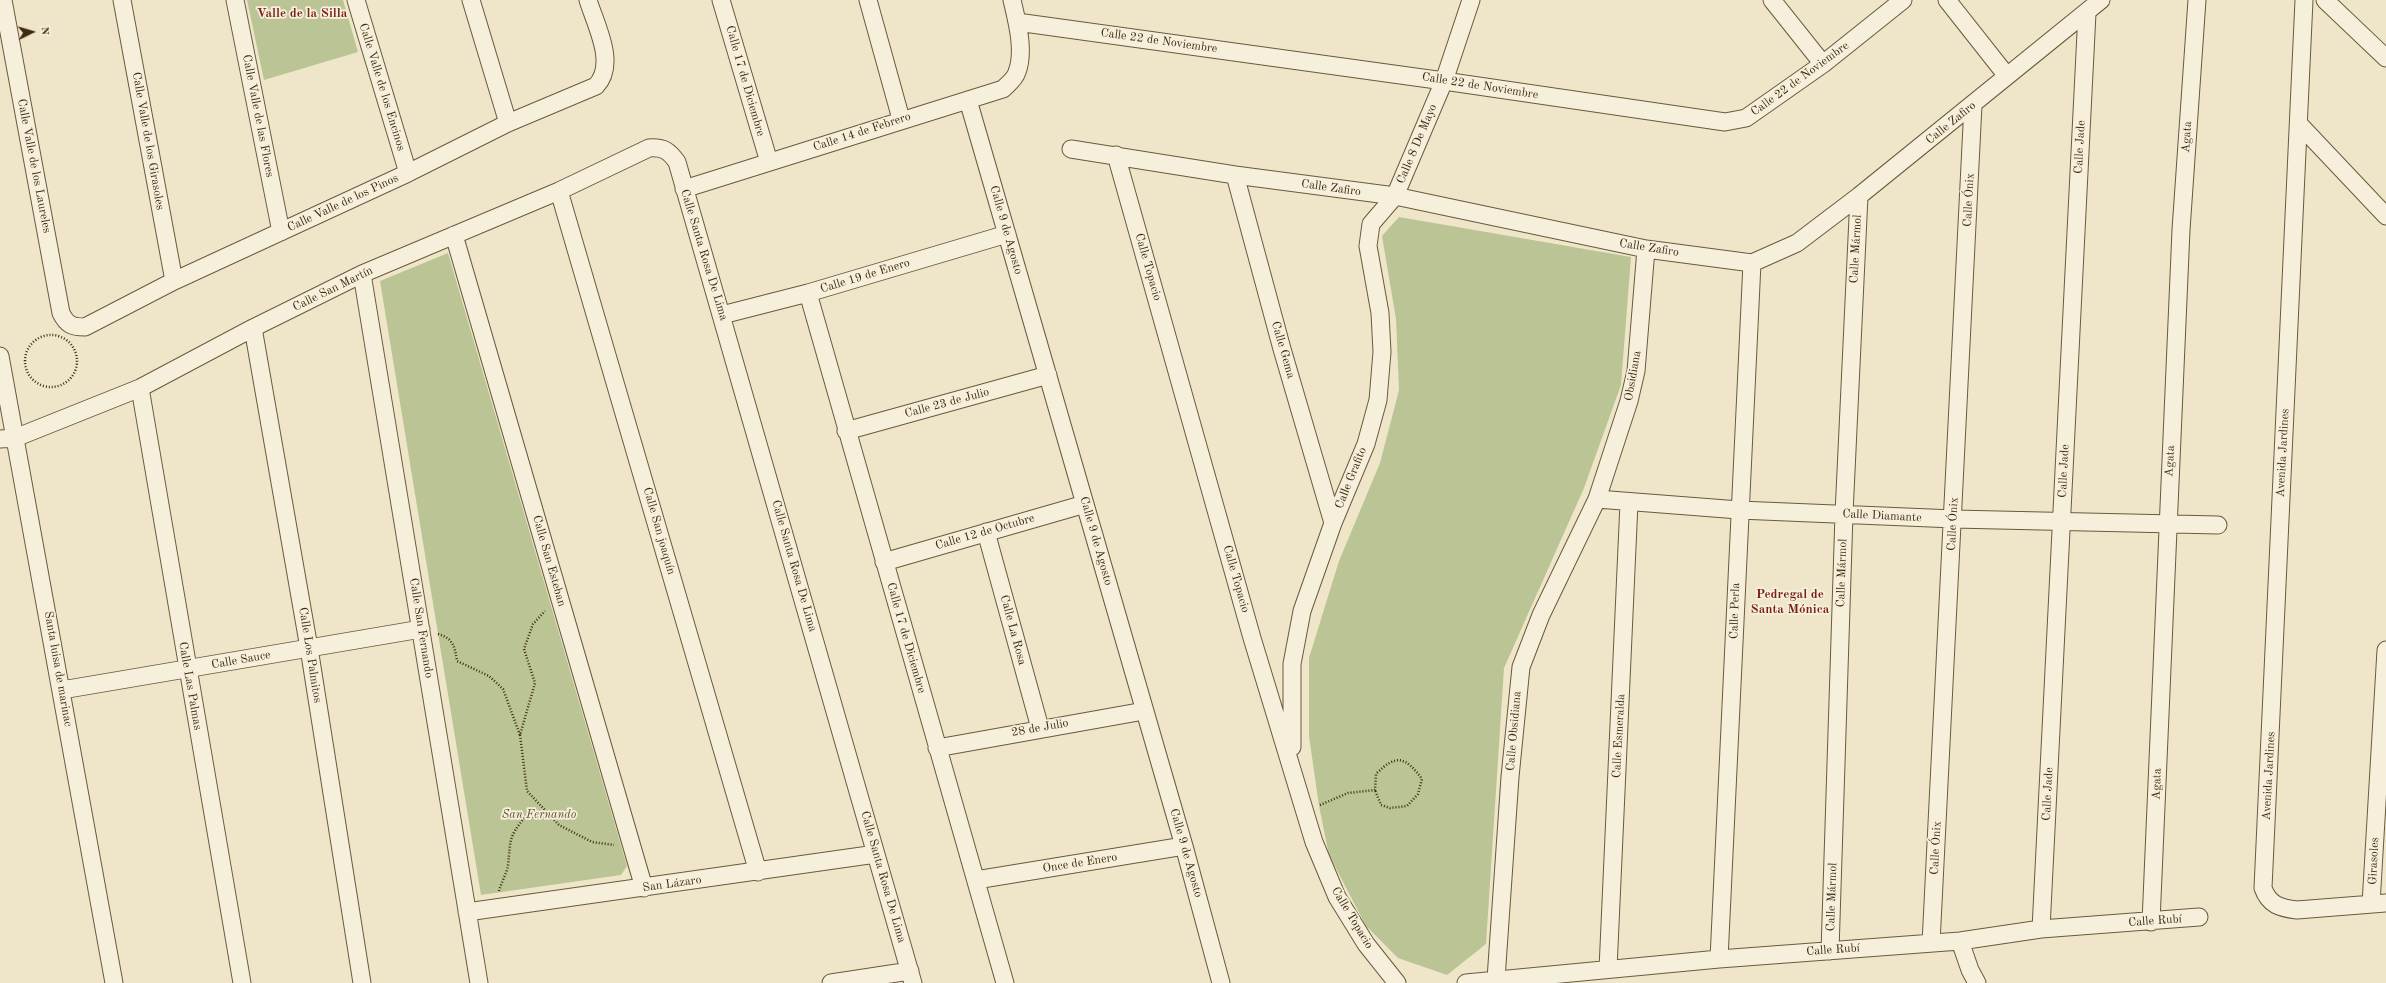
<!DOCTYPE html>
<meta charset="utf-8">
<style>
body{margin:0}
#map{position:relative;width:2386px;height:983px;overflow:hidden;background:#efe6c9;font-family:"Old Standard TT",serif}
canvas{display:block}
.north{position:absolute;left:12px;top:12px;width:40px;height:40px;-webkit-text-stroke:3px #f5efdc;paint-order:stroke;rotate:85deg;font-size:11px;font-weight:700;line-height:16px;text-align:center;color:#3e2b0d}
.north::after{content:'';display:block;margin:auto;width:14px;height:18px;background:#3e2b0d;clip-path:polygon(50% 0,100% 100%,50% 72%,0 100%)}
</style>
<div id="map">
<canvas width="2386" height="983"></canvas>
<div class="north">N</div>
</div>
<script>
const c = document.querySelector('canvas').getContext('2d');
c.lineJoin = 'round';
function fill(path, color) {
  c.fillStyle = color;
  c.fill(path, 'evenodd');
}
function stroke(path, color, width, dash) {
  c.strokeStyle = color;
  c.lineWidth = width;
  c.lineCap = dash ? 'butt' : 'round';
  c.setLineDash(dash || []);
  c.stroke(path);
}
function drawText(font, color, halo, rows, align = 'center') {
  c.font = font + ' "Old Standard TT",serif';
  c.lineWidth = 3.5;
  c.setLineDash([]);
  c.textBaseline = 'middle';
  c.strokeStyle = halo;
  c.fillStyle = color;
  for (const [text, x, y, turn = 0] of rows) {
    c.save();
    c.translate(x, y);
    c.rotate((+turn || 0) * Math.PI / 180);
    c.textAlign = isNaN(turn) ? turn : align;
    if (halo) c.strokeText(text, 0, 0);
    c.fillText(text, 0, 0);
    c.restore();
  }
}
fill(new Path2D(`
 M247,0h96l15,52 -94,28z
 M1399,217l232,40 -10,128 -37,103 -80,180 -18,276 -39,31 -49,-17 -32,-32 -37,-71 -10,-49 -10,-70v-78l30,-97 41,-98 19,-73 -3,-71 -14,-83z
 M448,253l179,613 -6,9 -140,20 -101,-614z`), '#bbc495');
const minor = new Path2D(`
 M3,0l58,313c6,12 11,14 24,14l89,-46 234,-108 100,-50 88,-37c21,-22 0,-60 -8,-86
 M122,0l52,281
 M235,0l46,232
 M356,0l52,173
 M471,0l37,123
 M721,0l48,162
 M868,0l33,119
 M1772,0l51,64
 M1947,0l60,76
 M2304,0l-41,888c6,17 17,20 34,22l89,-7
 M2325,0l61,58
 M1017,22l427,59 281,41 21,-4 77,-54 80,-64
 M968,100l216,746 37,137
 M2299,124l87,92
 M1071,149l164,26 160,21 251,53 106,14 45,-20 62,-47 242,-196
 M1116,155l136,483 62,204 23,55 29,47 31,39
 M1235,175l47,174 51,174
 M684,189l319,-100c5,-5 12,-10 14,-17 8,-21 0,-51 -5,-72
 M559,191l199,681
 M454,235l190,653
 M362,274l117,709
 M808,293l197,690
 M722,315l86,-22 199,-59
 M253,328l56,320 53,335
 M0,356l114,627
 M140,388l102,595
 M846,431l202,-56
 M0,439l15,-1 125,-50 113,-60 109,-54 197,-83 90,-43c15,-1 20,3 28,14l236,821
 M1597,499l142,11 215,9 264,6
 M986,532l54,196
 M884,562l201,-58
 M62,690l359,-61
 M1292,747v-83l10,-53 31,-88 33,-79 12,-44 4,-48 -2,-39 -12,-67 3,-22 24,-28 49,-115 27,-81
 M937,748l207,-37
 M976,880l208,-34
 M2371,904l15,-254
 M467,912l409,-58
 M2151,922l30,-692 16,-230
 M2041,929l46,-916
 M1960,941l10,29 7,13
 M1931,943l42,-838
 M1830,951l14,-437 15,-318
 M1719,959l33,-696
 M1608,969l21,-466
 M1496,979l14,-202 11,-110 20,-52 56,-116 32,-98 7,-30 10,-122
 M831,983l79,-12
 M1466,983l253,-24 241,-18 81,-12 158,-12`);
stroke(minor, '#6a5a3c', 19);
stroke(new Path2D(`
 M25 361a26 26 0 1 1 52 0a26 26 0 1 1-52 0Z
 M438,634c15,4 17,13 19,27l32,15 14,13 17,46 15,-52 -11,-34 9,-25 12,-13
 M520,735l7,56 32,34 33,17 22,3
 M1320,805l28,-12 27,-3 1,-16c20,-20 29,-18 46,5l-4,15 -11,12 -17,2 -9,-3 -6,-15
 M499,891c2,-8 8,-18 9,-26 3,-26 0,-27 17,-48l22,-2`), '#3e2b0d', 2.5, [1, 2]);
stroke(minor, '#f5efdc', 17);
drawText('12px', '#3e2b0d', '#f5efdc', [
 ["Calle 22 de Noviembre",1159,41,8],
 ["Calle 22 de Noviembre",1800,79,-36],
 ["Calle 17 de Diciembre",745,81,74],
 ["Calle 22 de Noviembre",1480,86,9],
 ["Calle Valle de los Encinos",382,87,73],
 ["Calle Valle de las Flores",258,116,79],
 ["Calle Zafiro",1951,123,-39],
 ["Calle 14 de Febrero",862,132,-18],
 ["Agata",2187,137,-86],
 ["Calle Valle de los Girasoles",148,141,80],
 ["Calle 8 De Mayo",1417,144,-67],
 ["Calle Jade",2080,147,-87],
 ["Calle Valle de los Laureles",34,166,79],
 ["Calle Zafiro",1331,188,8],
 ["Calle Ónix",1969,200,-87],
 ["Calle Valle de los Pinos",343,203,-25],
 ["Calle 9 de Agosto",1006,230,74],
 ["Calle Zafiro",1649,248,9],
 ["Calle Mármol",1856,249,-87],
 ["Calle Santa Rosa De Lima",704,255,73],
 ["Calle Topacio",1148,267,74],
 ["Calle 19 de Enero",865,276,-17],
 ["Calle San Martín",333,289,-26],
 ["Calle Gema",1283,350,74],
 ["Obsidiana",1633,376,-80],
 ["Calle 23 de Julio",947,403,-15],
 ["Avenida Jardines",2283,453,-87],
 ["Agata",2170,461,-87],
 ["Calle Jade",2064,471,-87],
 ["Calle Grafito",1351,478,-68],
 ["Calle Diamante",1882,516,3],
 ["Calle Ónix",1953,524,-87],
 ["Calle San joaquín",659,531,74],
 ["Calle 12 de Octubre",985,532,-16],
 ["Calle 9 de Agosto",1096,541,74],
 ["Calle San Esteban",549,561,74],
 ["Calle Santa Rosa De Lima",794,566,74],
 ["Calle Mármol",1842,573,-88],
 ["Calle Topacio",1236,579,74],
 ["Calle Perla",1735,611,-88],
 ["Calle San Fernando",421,628,81],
 ["Calle La Rosa",1013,630,75],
 ["Calle 17 de Diciembre",906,638,74],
 ["Calle Los Palmitos",310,655,81],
 ["Calle Sauce",241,660,-10],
 ["Santa luisa de marinac",58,669,80],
 ["Calle Las Palmas",190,686,80],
 ["28 de Julio",1040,728,-10],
 ["Calle Obsidiana",1514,731,-85],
 ["Calle Esmeralda",1619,736,-87],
 ["Avenida Jardines",2269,776,-87],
 ["Agata",2157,784,-88],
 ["Calle Jade",2048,794,-87],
 ["Calle Ónix",1936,848,-87],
 ["Calle 9 de Agosto",1186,853,74],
 ["Girasoles",2374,861,-87],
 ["Once de Enero",1080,863,-9],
 ["Calle Santa Rosa De Lima",883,877,74],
 ["San Lázaro",672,884,-8],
 ["Calle Mármol",1832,897,-88],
 ["Calle Topacio",1352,918,59],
 ["Calle Rubí",2155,921,-4],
 ["Calle Rubí",1833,950,-4]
]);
drawText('italic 12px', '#5d512f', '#f5efdc', [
 ["San Fernando",539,815]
]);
drawText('bold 13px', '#7a1f14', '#f5efdc', [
 ["Valle de la Silla",302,14],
 ["Pedregal de",1790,595],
 ["Santa Mónica",1790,610]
]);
</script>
